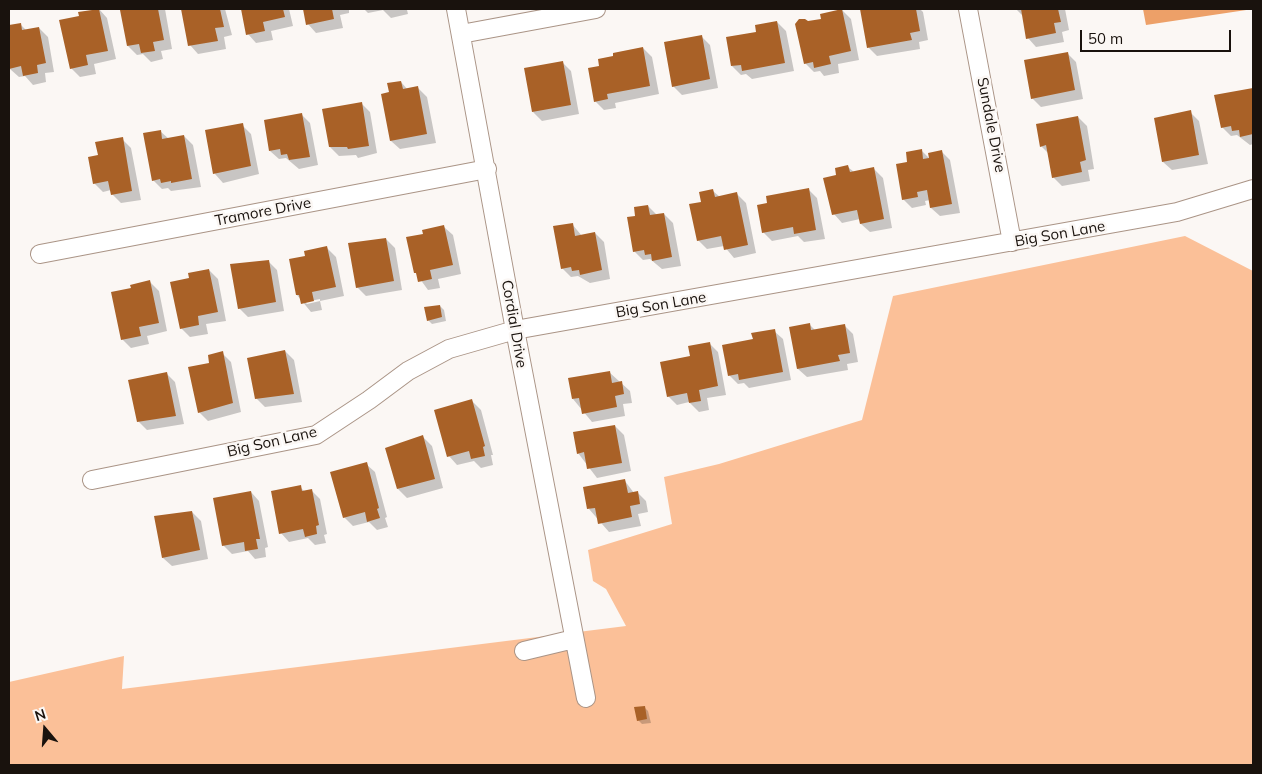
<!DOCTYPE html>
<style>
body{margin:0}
#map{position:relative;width:1262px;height:774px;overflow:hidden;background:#fbf7f4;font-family:Mulish,sans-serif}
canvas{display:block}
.frame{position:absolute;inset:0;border:10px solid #19120d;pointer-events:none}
.north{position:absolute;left:20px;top:704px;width:50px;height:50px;-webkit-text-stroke:4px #fbf7f4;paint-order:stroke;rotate:342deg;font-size:14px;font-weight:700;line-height:20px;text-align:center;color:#19120d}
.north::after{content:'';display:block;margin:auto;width:18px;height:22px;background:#19120d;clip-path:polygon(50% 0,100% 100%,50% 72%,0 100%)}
.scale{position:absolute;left:1080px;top:30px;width:151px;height:22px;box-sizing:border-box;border:2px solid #19120d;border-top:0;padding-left:6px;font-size:15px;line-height:18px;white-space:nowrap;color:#19120d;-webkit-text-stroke:4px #fbf7f4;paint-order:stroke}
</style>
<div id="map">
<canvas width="1262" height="774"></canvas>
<div class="frame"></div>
<div class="north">N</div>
<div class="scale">50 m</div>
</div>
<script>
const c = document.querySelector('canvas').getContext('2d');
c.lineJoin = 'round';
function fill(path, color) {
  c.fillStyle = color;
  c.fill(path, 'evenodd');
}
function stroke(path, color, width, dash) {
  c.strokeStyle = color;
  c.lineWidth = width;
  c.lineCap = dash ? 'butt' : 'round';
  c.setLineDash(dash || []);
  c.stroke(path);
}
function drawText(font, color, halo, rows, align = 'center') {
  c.font = font + ' Mulish,sans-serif';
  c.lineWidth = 5;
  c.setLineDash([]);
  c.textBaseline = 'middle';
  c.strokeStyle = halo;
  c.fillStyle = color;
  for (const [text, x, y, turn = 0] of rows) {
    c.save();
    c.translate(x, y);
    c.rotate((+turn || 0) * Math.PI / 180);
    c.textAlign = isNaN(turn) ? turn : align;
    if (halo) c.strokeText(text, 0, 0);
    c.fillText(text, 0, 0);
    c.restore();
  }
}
fill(new Path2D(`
 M1185,236l68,35v494h-1244v-83l115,-26 -2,33 504,-63 -20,-37 -13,-8 -5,-31 84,-26 -8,-47 55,-13 143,-44 31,-124z`), '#fbc098');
fill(new Path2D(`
 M1143,9h110l-107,16z`), '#eda068');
fill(new Path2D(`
 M99,9l8,9 9,41 -22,5 2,10 -16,3 -9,-9 10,-51z
 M133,9h32l7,40 -11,2 2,8 -12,3 -8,-8 -6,1 -9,-9 -6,-35z
 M183,9h42l7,26 -8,2 2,12 -28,5 -8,-9z
 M242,9h47l4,17 -22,5 2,9 -17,3 -8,-9z
 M305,9h44v4l-9,2 3,13 -27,5 -8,-9z
 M364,9h47l-4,1 1,4 -17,4 -8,-8 -15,3z
 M861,9h59l3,3 5,28 -9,2 1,7 -43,7 -8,-8z
 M1016,9h49l4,21 -7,2 2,10 -28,5 -8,-9 -5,-22z
 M842,10l9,9 8,41 -21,4 1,9 -15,3 -4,-5 -6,1 -9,-9 3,-40 15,-3z
 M777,22l9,9 8,40 -42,8 -6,-5 -5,1 -9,-9 26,-33z
 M21,25l5,5 13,-2 9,9 6,35 -9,1 1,9 -13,3 -8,-9 -6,1 -9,-8 -1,-42z
 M701,36l9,9 8,43 -36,7 -9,-9z
 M643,48l9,9 7,37 -44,9 1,5 -12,2 -9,-9 5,-34z
 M1067,53l9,9 7,37 -42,8 -9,-9z
 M562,62l9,9 8,43 -37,7 -9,-9z
 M401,82l7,8 10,-2 9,9 9,46 -36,6 -9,-8v-48z
 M1252,89l1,55 -3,1 -13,-10 -6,1 -9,-9z
 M361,103l9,9 7,41 -19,5 -2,-3 -17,1 -9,-9z
 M1190,112l9,9 9,43 -36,6 -9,-8z
 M301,114l9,9 8,42 -19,4 -13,-11 -7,1 -9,-8z
 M1078,117l9,9 7,43 -6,1 2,11 -28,5 -9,-9 -4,-23 -8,-8z
 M242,125l9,9 8,40 -36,9 -8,-9z
 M160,131l9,8 15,-3 9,9 8,42 -30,4 -3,-3 -6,1 -9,-9z
 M122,139l9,9 10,52 -20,3 -9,-9 -1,-4 -8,2 -9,-9 5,-27z
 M921,150l9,9 11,-8 9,9 10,53 -20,3 -9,-8 -1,-8 -5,1 1,4 -14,3 -9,-9 6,-36z
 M848,167l6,5 20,-3 9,9 9,50 -22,4 -9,-8 -1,-5 -18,4 -8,-9 4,-38z
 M808,189l9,9 8,41 -21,3 -6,-6 -26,5 -9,-9 6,-28z
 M713,191l7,6 17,-3 9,9 10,50 -22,5 -10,-12 -17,3 -9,-9 5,-37z
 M648,206l9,9 7,-1 9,9 8,43 -19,3 -12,-10 -7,1 -9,-9z
 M572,224l10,12 13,-3 9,9 6,37 -20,4 -12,-7 -7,1 -9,-9z
 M444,227l9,8 8,39 -23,5 2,9 -12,2 -13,-18 10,-37z
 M386,239l9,9 7,42 -36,6 -9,-9z
 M327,248l9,9 8,39 -24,5 2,9 -11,2 -14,-17 9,-38zM320,299v2l-13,3 -2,-2z
 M268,261l9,9 7,41 -36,6 -9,-9z
 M209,270l9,9 8,42 -20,3 2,10 -18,3 -9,-9 9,-49z
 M150,282l9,9 8,40 -20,5 2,8 -18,4 -9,-9 10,-50z
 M440,306l4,4 2,11 -14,3 -4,-4z
 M809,324l7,7 28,-6 9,9 5,28 -11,2 1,6 -41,7 -9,-8z
 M774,331l9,8 8,41 -42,8 -5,-5 -6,1 -9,-9 25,-35z
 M709,343l9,9 8,43 -19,3 2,12 -10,2 -10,-10 -12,3 -9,-9 23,-39z
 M285,351l9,9 8,42 -37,5 -9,-9z
 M222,353l9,9 10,50 -33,9 -9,-9 12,-48z
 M609,372l21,19 2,12 -9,1 2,12 -33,6 -19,-23z
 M166,373l9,9 9,42 -37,6 -9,-9z
 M472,401l9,9 12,45h-2l2,10 -12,3 -7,-7 -17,4 -8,-9z
 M615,426l9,9 7,36 -34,7 -19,-25z
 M423,437l9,9 11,42 -36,10 -9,-9z
 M366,464l9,8 12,45 -2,1 3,9 -11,3 -8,-8 -16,4 -9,-9z
 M625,481l9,12 3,-1 9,9 2,11 -10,2 3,12 -32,6 -20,-23z
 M300,487l5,5 6,-2 9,9 7,35 -3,1 2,8 -11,2 -7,-7 -19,4 -8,-9z
 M251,492l8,9 9,46 -3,1 1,9 -11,2 -7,-8 -16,3 -9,-9z
 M192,512l9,9 7,38 -36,7 -9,-8z
 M644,707l4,4 3,12 -9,1 -4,-4z`), '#0003');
fill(new Path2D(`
 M99,9l9,42 -22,4 2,10 -18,4 -11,-49 20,-4 -1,-4z
 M126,9h32l6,31 -11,2 2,9 -14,2 -2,-9 -12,2 -7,-36z
 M181,9h39l4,18 -9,1 3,13 -30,5z
 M241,9h42l2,8 -22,5 2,9 -19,4z
 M303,9h29l2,10 -28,6z
 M842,9l9,42 -22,5 2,8 -17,4 -1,-6 -9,2 -9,-40 4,-5h6l3,2 13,-2 -1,-5z
 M860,9h56l4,22 -10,2 2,7 -45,8z
 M1021,9h37l3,13 -7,1 2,10 -30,6z
 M777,21l8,42 -43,8 -1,-6 -10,1 -5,-29 30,-5 -1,-7z
 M21,23l1,7 17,-3 7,36 -9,2 1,8 -15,3 -2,-10 -12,3v-44z
 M702,35l8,44 -38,8 -8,-45z
 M643,47l7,39 -43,8 1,5 -14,3 -6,-34 11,-2 -1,-7 15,-3v-3z
 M1068,52l7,38 -44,9 -7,-39z
 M563,61l8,44 -39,7 -8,-44z
 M401,81l2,8 15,-3 9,48 -37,7 -9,-47 8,-2 -2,-9z
 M1253,88v46l-13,3 -1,-7 -7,1 -1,-5 -10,2 -7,-33z
 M362,102l7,44 -21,3 -1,-2h-18l-7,-38z
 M1191,110l8,45 -37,7 -8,-44z
 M302,113l8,44 -21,3 -2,-6 -6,1 -1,-6 -11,2 -5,-31z
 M1078,116l8,44 -6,2 2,10 -30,6 -6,-33 -6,2 -4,-23z
 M243,123l8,43 -38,8 -8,-44z
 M161,130l1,9 22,-4 8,44 -21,4v-2l-10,2 -1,-4 -8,2 -9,-48z
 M123,137l9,54 -21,4 -3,-14 -15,3 -5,-27 10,-2 -3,-13z
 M922,149l1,10 6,-1 -1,-5 14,-3 10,54 -22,4 -3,-18 -10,2 1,5 -16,3 -6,-36 11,-2 -1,-10z
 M848,165l2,7 24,-5 10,52 -24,5 -3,-14 -25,5 -9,-37 13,-3 -1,-7z
 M809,188l7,42 -22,4 -1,-7 -31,6 -5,-28 10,-2 -1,-7z
 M713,189l2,8 22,-5 11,53 -24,5 -3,-14 -24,5 -8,-37 12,-2 -2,-10z
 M648,205l2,10 14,-2 8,44 -20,4 -1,-7 -6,1 -1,-5 -11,2 -6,-35 8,-1 -1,-9z
 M573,223l2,13 20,-4 7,38 -22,5 -1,-5 -7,1 -1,-4 -10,2 -8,-43z
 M444,225l9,40 -23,5 2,9 -14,3 -2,-9h-2l-8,-36 17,-3 -1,-4z
 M386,238l8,43 -38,7 -8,-45z
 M327,246l9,41 -24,5 2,9 -13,3 -2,-9h-3l-7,-36 16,-3 -1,-5z
 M269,260l7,42 -38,7 -8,-45z
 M209,269l9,43 -20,4 1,9 -19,4 -10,-47 19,-4 -1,-5z
 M150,280l9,43 -20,4 2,9 -20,4 -10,-48 20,-4 -1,-3z
 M440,305l2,12 -15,4 -3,-14z
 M810,323l1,7 34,-6 5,29 -12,2 2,6 -43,8 -8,-42z
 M775,329l8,43 -44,8 -1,-6 -10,2 -6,-31 31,-6 -2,-6z
 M710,342l8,44 -19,4 2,11 -12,2 -2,-10 -20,4 -7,-35 30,-6 -2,-10z
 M285,350l9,44 -39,5 -8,-41z
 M223,351l10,52 -35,10 -10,-46 21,-4 -1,-8z
 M610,371l2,12 10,-2 2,13 -9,2 2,11 -35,7 -3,-16 -7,1 -4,-21z
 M167,372l9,44 -39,6 -9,-42z
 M472,399l13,47 -2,1 2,9 -14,3 -2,-8 -22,6 -13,-47z
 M615,425l7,38 -35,6 -3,-17 -7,2 -4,-22z
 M423,435l12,44 -38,10 -12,-41z
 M367,462l12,46 -2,1 3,9 -13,4 -2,-10 -22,6 -13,-46z
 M625,479l3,14 10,-2 2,13 -10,2 2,11 -34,7 -3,-16 -8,1 -4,-22z
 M301,485l1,6 10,-2 7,36 -3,1 1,8 -12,3 -2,-8 -24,5 -8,-43z
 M251,491l9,48h-4l2,10 -13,2 -1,-9 -22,4 -9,-48z
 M192,511l8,39 -38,8 -8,-42z
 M645,706l2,13 -10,2 -3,-14z`), '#a96127');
const street = new Path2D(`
 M456,9l59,321 71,368
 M968,9l44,233
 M461,34l135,-25
 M40,254l447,-85
 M92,480l224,-45 53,-35 39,-29 41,-22 66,-19 662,-118 76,-23
 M524,651l50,-12`);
stroke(street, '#aa9486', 20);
stroke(street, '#fff', 18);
drawText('15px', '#19120d', '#fbf7f4', [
 ["Sundale Drive",991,125,79],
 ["Tramore Drive",263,212,-11],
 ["Big Son Lane",1060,234,-10],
 ["Big Son Lane",661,305,-10],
 ["Cordial Drive",514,324,80],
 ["Big Son Lane",272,442,-13]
]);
</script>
